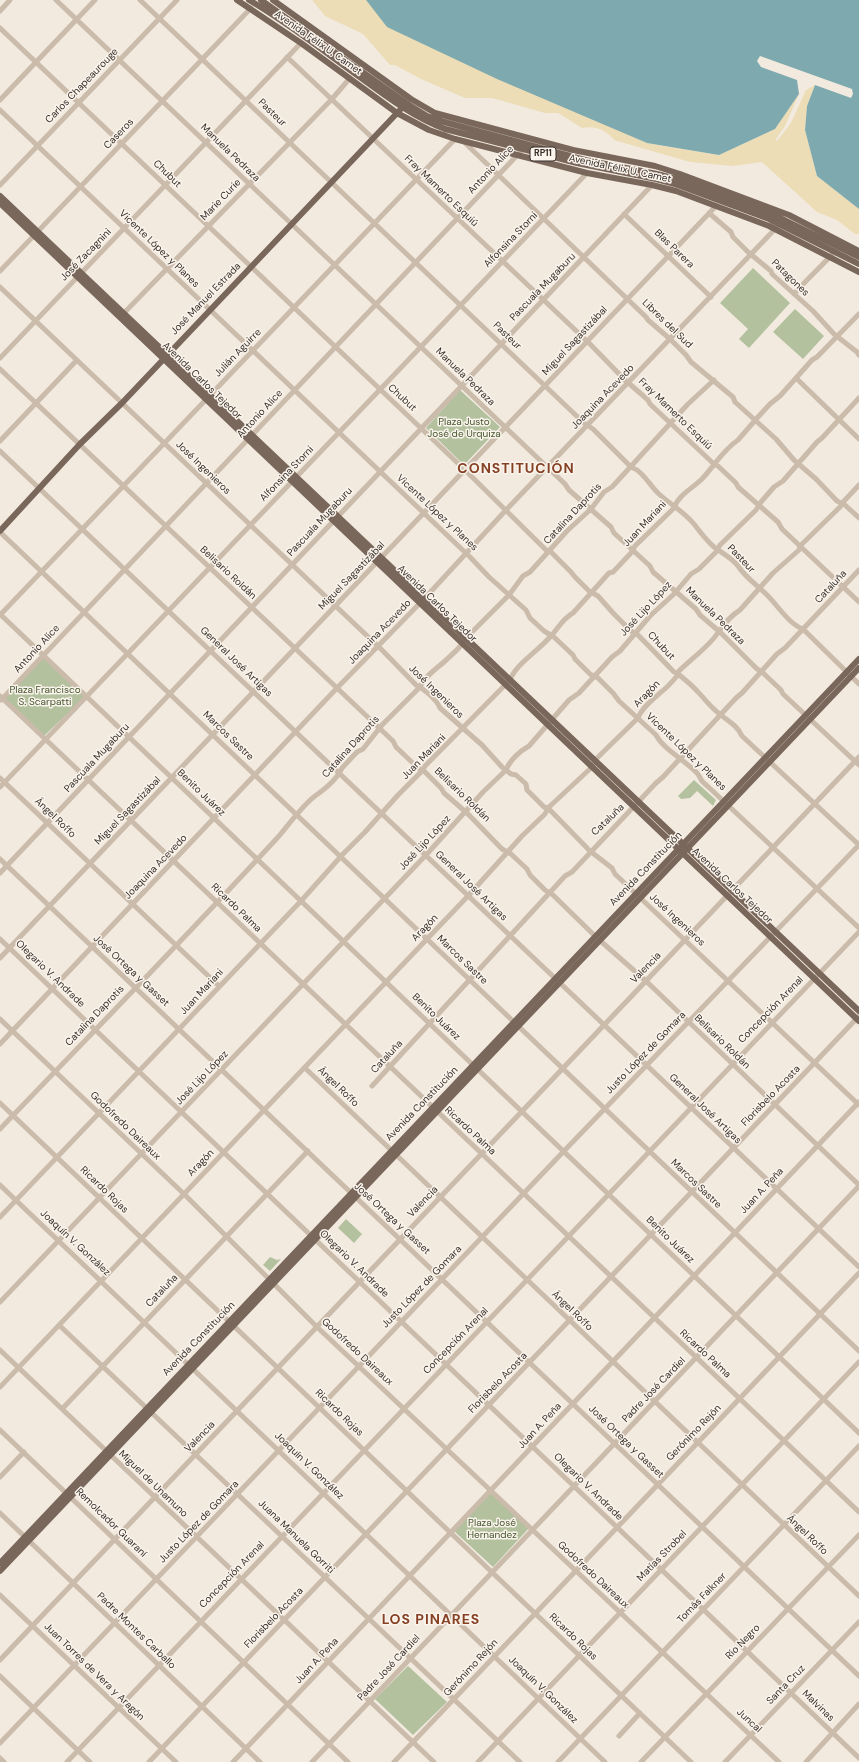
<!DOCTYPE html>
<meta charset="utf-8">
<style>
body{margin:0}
canvas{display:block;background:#f2eadf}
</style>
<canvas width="859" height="1762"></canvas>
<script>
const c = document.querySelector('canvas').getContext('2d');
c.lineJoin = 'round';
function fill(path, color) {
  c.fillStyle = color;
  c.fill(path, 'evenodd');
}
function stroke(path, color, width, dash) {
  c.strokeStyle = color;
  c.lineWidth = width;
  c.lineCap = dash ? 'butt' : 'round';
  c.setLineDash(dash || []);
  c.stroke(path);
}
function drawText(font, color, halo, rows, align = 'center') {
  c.font = font + ' "DM Sans",sans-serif';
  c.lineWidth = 3;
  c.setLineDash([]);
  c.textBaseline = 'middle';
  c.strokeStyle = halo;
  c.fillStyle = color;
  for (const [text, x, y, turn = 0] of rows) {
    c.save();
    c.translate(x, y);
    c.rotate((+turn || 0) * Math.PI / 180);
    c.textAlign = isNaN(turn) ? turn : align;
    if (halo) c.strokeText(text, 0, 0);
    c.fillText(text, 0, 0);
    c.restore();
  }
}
fill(new Path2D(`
 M753,268l37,35 -41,45 -10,-9 9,-10 -28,-26z
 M795,309l29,27 -21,23 -30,-27z
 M460,390l40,37 -36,38 -38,-37z
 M43,655l43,41 -42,40 -40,-38z
 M694,780l22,20 -3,6 -16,-15 -7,7 -9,1 -3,-3z
 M346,1219l16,15 -8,9 -16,-15z
 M270,1257l7,3 4,-1 -11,12 -7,-6z
 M492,1491l38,36 -37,40 -39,-36z
 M408,1666l39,36 -34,33 -38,-36z`), '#b4c19f');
fill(new Path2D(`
 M312,0h54l22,27 259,116 72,12 56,-26 24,-35 -14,32 -9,13 1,2 14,-18 15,-33 9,-5 -8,21 -2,24 12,46 42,33v25h-4l-18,-14 -20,-8 -55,-50 -30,4 -42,-4 -76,-22c-8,-10 -18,-15 -32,-12l-24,-15h-13l-53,-15h-27l-44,-19 -26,-14h-5l-27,-31 -38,-18z`), '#ecddb7');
fill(new Path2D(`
 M366,0h493v209l-42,-33 -12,-46 2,-24 8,-21 36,13 2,-4 -1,-5 -92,-33 -3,5 4,6 36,13 2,14 -24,35 -56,26 -72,-12 -150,-64 -110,-52z`), '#7eaaaf');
stroke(new Path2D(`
 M56,0l509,484 4,6 42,37 3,6 36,33 3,6 43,37 4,6 21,18 36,36 4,2 20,19 2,4 76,71
 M140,0l444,423 9,6 38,38c12,4 19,19 28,27 11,10 25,18 35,30 6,8 12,16 20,23 8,6 18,11 24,19 8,12 19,19 30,30 10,10 21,28 35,33l56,55
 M0,11l10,-11
 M0,28l465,442 81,80 4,1 21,21 4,5 14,14 9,5 16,18 17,17 7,4 36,37 3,1c7,6 15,12 21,19 6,6 11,13 17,18 9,9 22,14 27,26l117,109
 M287,57l301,285 37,38 23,20 2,4 65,61 3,1 18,17 2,4 40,35 4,7 77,73
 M0,100l95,-100
 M0,110l470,447 19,20 37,33 4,8 14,13 10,6 19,18 2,4 15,15 8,4 15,15 6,8 37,34c8,15 29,25 41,38 2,2 3,5 5,8 5,5 11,10 16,15l141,132
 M463,141l183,176 2,3 22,19 16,16 5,7 42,35 2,5 41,37 18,21 22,19 21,22 8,4 14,13
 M0,185l177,-185
 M709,213l22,19 2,5 15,15 23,19 1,3 41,37 21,23 23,18 2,3
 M624,214l87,83
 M0,271l251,-263
 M0,287l382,363 34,35c8,4 21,15 24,23l42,37 20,22 9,7 5,1 10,9 1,6 17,17 4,1 42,43 22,17 3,6 244,231
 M794,294c14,-16 29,-29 43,-45
 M122,315l210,-216 18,-21
 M0,358l301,-315
 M0,369l393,372 3,6 22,21 5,2 18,18 3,5 24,21 34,35 9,5 16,15 3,6 15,15 8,5 43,42 50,44 213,204
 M796,378l63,61
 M0,441l77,-81
 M0,451l859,816
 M0,532l859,819
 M0,614l859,819
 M0,615l455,-476
 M0,696l859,816
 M1,700l524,-553
 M0,778l219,208
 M0,787l587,-614
 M0,859l859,817
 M0,873l652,-688
 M0,939l859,819
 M0,958l716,-752
 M0,1019l184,175 133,133 462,435
 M0,1044l337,-356 87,-89 82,-89 271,-283
 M305,1068l554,528
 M372,1086l193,-210 7,-4 84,-89 7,-6 73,-79 6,-5 35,-39 8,-6 74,-78
 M0,1103l691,659
 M0,1129c93,-97 188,-194 279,-293 10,-12 24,-31 36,-40 10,-7 22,-16 27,-28l15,-16 6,-3 19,-24 38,-38c4,-10 16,-18 24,-25 8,-7 16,-15 23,-23l2,-4 40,-40 14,-19 7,-4 37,-41 24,-22 13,-17 8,-5 76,-83 26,-24
 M0,1185l605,577
 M0,1217l301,-316 42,-47 22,-22 33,-37 25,-25 2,-4 85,-86c6,-16 28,-29 40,-43 8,-8 12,-18 23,-24l36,-40 4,-1 18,-19 4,-7 39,-38c4,-13 19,-20 28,-29 12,-13 21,-29 36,-39l20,-23 12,-13 10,-8 32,-36 5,-3 42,-43
 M0,1302l426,-447 57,-63 23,-22c4,-10 14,-19 23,-24l40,-46 10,-7 33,-36 8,-6 30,-35 24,-22 17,-20 8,-5 17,-17 4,-7 36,-35 5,-8 13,-15 9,-6 34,-39 5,-4 37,-40
 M59,1325l461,437
 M0,1350l434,412
 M0,1387l468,-491 54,-60 23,-22 3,-6 44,-41 3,-7 43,-42c4,-11 15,-18 23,-26 6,-4 11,-10 16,-16v-3c12,-12 26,-22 37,-35 8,-10 14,-21 26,-28l33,-37 26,-23 1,-4 40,-39 4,-6 15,-16
 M62,1409l246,-258
 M0,1430l348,332
 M0,1477l24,-25
 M0,1513l260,249
 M0,1595l176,167
 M0,1660l859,-903
 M0,1676l90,86
 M619,1736l21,-23
 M0,1743l564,-592 295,-306
 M0,1758l4,4
 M67,1762l792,-830
 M149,1762l710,-746
 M233,1762l626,-660
 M312,1762l547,-576
 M394,1762l465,-489
 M478,1762l381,-400
 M558,1762l301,-316
 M641,1762l218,-227
 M725,1762l134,-140
 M806,1762l53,-58`), '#cabbab', 5);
stroke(new Path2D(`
 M237,0l64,43 96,70 32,17 26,9 132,34 65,12 24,6 93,35 90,46
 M249,0c41,24 77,53 115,80 26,19 50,37 81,49l132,34 79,16 19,5 94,35 90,45
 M261,0l145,103 21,13 17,6 141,38 72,14 23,6 92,34 87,43
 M273,0l138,99 24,14 138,37 82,16 25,8 109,41 70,36
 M0,196l859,815
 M0,203l859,818
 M0,531l80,-87 42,-41 278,-293
 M0,1563l859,-904
 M0,1571l859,-903`), '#7a675c', 6);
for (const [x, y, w] of [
 [543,154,26]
]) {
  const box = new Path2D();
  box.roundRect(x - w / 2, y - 7, w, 14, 3);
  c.fillStyle = '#faf4ec';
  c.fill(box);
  stroke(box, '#382f2a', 1);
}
drawText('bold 9px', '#382f2a', null, [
 ["RP11",543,154]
]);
drawText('10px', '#382f2a', '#faf4ec', [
 ["Avenida Félix U. Camet",318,43,35],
 ["Carlos Chapeaurouge",82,86,-46],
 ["Pasteur",272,113,44],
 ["Caseros",119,134,-46],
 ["Manuela Pedraza",230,153,44],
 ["Avenida Félix U. Camet",620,169,12],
 ["Antonio Alice",491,170,-47],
 ["Chubut",167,174,44],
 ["Fray Mamerto Esquiú",441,191,44],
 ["Marie Curie",221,200,-46],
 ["Alfonsina Storni",511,240,-46],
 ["Vicente López y Planes",159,249,44],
 ["Blas Parera",674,249,44],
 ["José Zacagnini",86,255,-46],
 ["Patagones",790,278,44],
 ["Pascuala Mugaburu",543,287,-46],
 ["José Manuel Estrada",206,299,-46],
 ["Libres del Sud",667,324,44],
 ["Pasteur",507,336,44],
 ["Miguel Sagastizábal",575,341,-47],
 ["Julián Aguirre",238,353,-46],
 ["Manuela Pedraza",465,377,44],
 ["Avenida Carlos Tejedor",202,381,44],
 ["Joaquina Acevedo",603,397,-46],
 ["Chubut",402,398,43],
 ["Antonio Alice",260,414,-47],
 ["Fray Mamerto Esquiú",675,414,44],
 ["José Ingenieros",203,468,44],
 ["Alfonsina Storni",287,474,-46],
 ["Vicente López y Planes",437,513,43],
 ["Catalina Daprotis",573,514,-47],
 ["Pascuala Mugaburu",320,522,-47],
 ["Juan Mariani",645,524,-47],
 ["Pasteur",741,559,46],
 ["Belisario Roldán",228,573,43],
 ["Miguel Sagastizábal",352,576,-46],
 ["Cataluña",831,587,-47],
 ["Avenida Carlos Tejedor",437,604,44],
 ["José Lijo López",646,609,-47],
 ["Manuela Pedraza",715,616,44],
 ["Joaquina Acevedo",380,632,-46],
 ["Chubut",661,646,47],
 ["Antonio Alice",37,649,-47],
 ["General José Artigas",236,662,44],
 ["José Ingenieros",436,692,44],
 ["Aragón",647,694,-46],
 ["Marcos Sastre",228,736,44],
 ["Catalina Daprotis",351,747,-48],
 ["Vicente López y Planes",686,752,44],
 ["Juan Mariani",424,757,-46],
 ["Pascuala Mugaburu",97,758,-47],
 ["Benito Juárez",201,793,44],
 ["Belisario Roldán",462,795,44],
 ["Miguel Sagastizábal",128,811,-46],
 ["Ángel Roffo",55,818,44],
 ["Cataluña",608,820,-44],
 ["José Lijo López",425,843,-47],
 ["Joaquina Acevedo",156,867,-46],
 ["Avenida Constitución",646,869,-46],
 ["General José Artigas",471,886,44],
 ["Avenida Carlos Tejedor",732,886,43],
 ["Ricardo Palma",236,908,44],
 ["José Ingenieros",677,920,43],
 ["Aragón",425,928,-46],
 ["Marcos Sastre",462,960,44],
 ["Valencia",646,968,-46],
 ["José Ortega y Gasset",131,971,43],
 ["Olegario V. Andrade",50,974,44],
 ["Juan Mariani",202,992,-47],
 ["Concepción Arenal",771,1010,-46],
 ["Catalina Daprotis",95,1016,-46],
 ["Benito Juárez",436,1017,44],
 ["Belisario Roldán",722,1042,44],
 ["Justo López de Gomara",646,1053,-46],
 ["Cataluña",387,1057,-47],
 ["José Lijo López",202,1078,-46],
 ["Ángel Roffo",338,1087,44],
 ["Florisbelo Acosta",771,1096,-46],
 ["Avenida Constitución",422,1104,-46],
 ["General José Artigas",705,1109,44],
 ["Godofredo Daireaux",125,1126,44],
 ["Ricardo Palma",470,1131,43],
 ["Aragón",201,1163,-46],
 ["Marcos Sastre",696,1184,44],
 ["Ricardo Rojas",104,1190,44],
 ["Juan A. Peña",762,1191,-47],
 ["Valencia",423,1202,-46],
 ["José Ortega y Gasset",392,1219,43],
 ["Benito Juárez",670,1240,44],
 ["Joaquín V. González",75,1243,43],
 ["Olegario V. Andrade",354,1264,44],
 ["Justo López de Gomara",422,1287,-46],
 ["Cataluña",162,1291,-46],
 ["Ángel Roffo",572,1311,44],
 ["Avenida Constitución",199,1339,-46],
 ["Concepción Arenal",456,1341,-46],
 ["Godofredo Daireaux",357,1352,43],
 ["Ricardo Palma",705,1354,43],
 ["Florisbelo Acosta",498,1383,-46],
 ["Padre José Cardiel",654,1390,-46],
 ["Ricardo Rojas",339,1413,44],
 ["Juan A. Peña",540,1426,-47],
 ["Gerónimo Rejón",694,1433,-46],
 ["Valencia",200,1437,-46],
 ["José Ortega y Gasset",626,1442,44],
 ["Joaquín V. González",309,1466,44],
 ["Miguel de Unamuno",153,1484,44],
 ["Olegario V. Andrade",588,1487,44],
 ["Justo López de Gomara",199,1522,-46],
 ["Remolcador Guaraní",111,1523,44],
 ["Ángel Roffo",807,1535,44],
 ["Juana Manuela Gorriti",296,1537,44],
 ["Matías Strobel",662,1556,-46],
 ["Concepción Arenal",232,1575,-46],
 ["Godofredo Daireaux",593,1575,43],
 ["Tomás Falkner",702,1598,-46],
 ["Florisbelo Acosta",274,1618,-46],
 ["Padre Montes Carballo",136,1631,44],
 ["Ricardo Rojas",573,1637,44],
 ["Río Negro",743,1642,-46],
 ["Juan A. Peña",317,1661,-47],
 ["Padre José Cardiel",389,1668,-47],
 ["Gerónimo Rejón",471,1668,-47],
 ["Juan Torres de Vera y Aragón",94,1672,44],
 ["Santa Cruz",786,1685,-46],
 ["Joaquín V. González",543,1690,44],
 ["Malvinas",818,1706,44],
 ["Juncal",749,1721,43]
]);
drawText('10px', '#45562e', '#faf4ec', [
 ["Plaza Justo",464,422],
 ["José de Urquiza",464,434],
 ["Plaza Francisco",45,690],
 ["S. Scarpatti",45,702],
 ["Plaza José",492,1523],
 ["Hernandez",492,1535]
]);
c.letterSpacing = '1px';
drawText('bold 14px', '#864125', '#faf4ec', [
 ["CONSTITUCIÓN",516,469],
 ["LOS PINARES",431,1620]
]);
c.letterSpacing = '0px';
</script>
